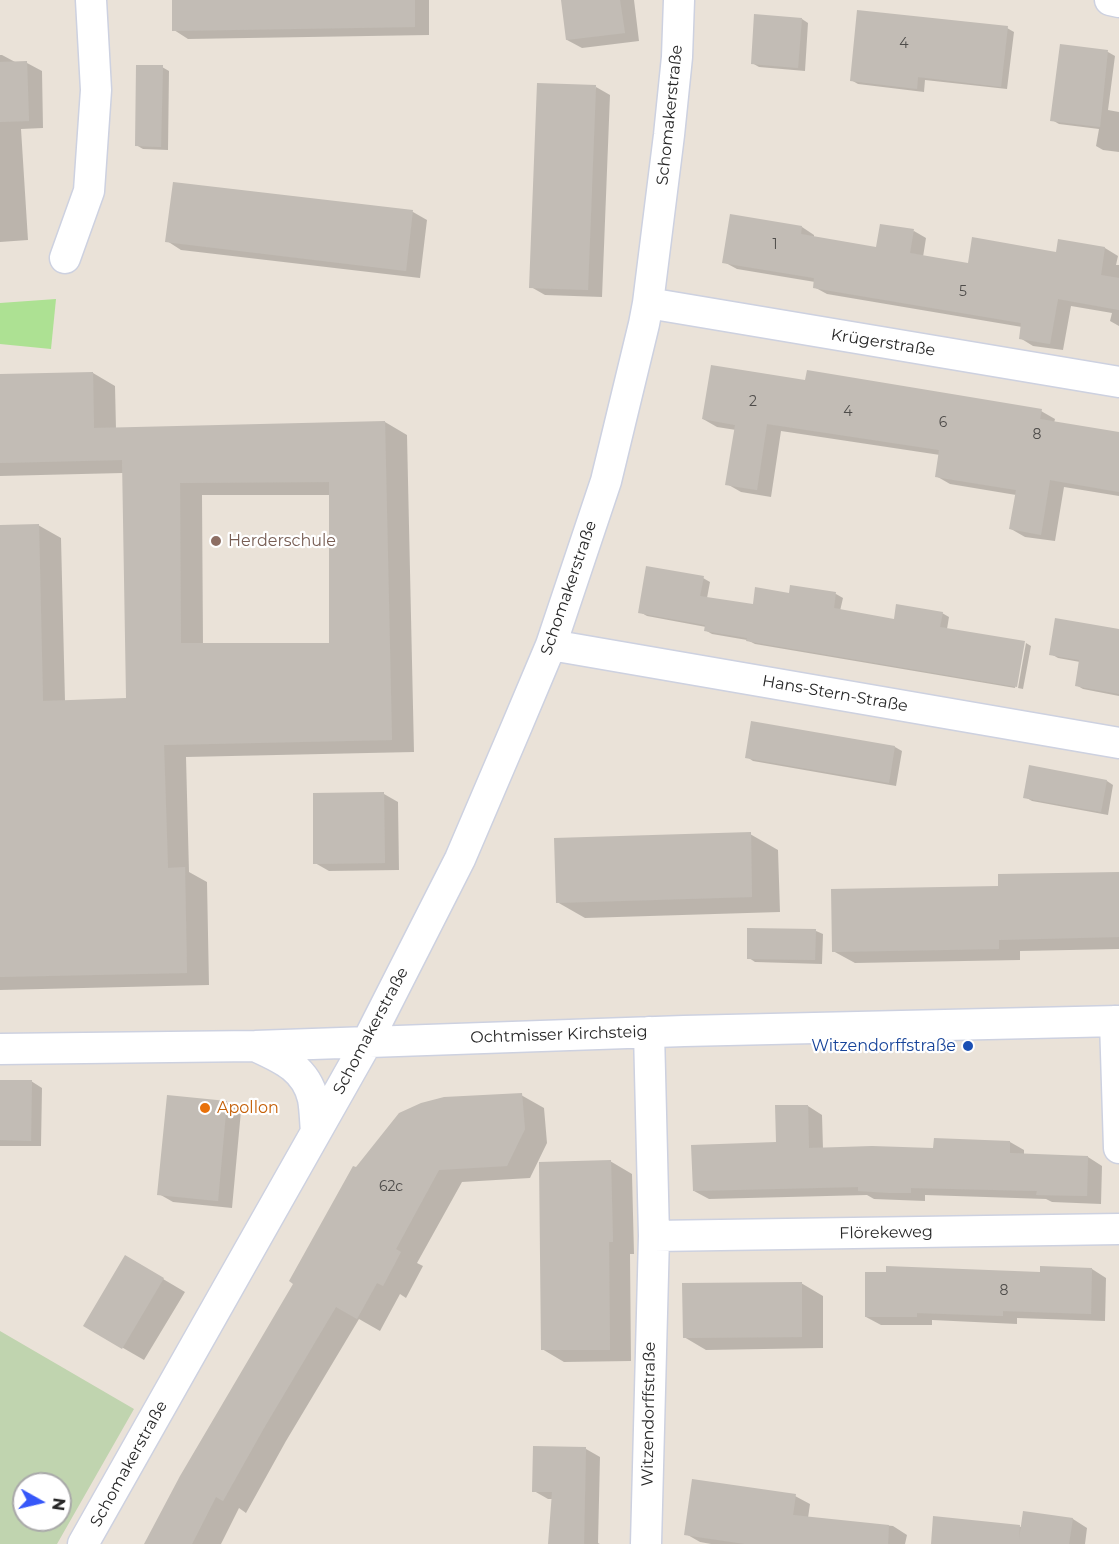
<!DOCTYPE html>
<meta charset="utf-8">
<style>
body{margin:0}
#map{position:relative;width:1119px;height:1544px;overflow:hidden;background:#eae2d8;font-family:Montserrat,sans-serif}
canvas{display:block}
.north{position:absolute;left:12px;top:1472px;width:60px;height:60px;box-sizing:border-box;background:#fff;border:2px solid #a9a9a9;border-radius:50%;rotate:98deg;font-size:16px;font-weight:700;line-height:24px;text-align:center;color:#272727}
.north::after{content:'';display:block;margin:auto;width:21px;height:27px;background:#3657f9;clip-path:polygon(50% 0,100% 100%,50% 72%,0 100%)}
</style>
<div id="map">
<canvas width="1119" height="1544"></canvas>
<div class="north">N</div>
</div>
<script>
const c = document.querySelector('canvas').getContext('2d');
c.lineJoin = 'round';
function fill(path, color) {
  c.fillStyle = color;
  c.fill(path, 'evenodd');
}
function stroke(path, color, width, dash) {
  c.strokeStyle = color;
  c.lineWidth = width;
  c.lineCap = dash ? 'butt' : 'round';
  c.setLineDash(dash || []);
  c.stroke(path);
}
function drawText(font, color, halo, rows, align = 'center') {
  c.font = font + ' Montserrat,sans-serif';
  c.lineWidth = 4.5;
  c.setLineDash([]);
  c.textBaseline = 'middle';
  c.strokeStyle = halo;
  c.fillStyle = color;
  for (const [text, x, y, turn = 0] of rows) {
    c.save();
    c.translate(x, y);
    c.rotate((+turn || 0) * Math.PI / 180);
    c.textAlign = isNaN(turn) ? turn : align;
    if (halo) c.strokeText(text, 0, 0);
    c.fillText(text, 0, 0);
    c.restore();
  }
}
fill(new Path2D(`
 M56,299l-5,50 -51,-5v-41z`), '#ade193');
fill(new Path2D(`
 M0,1331l134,78 -77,135h-57zM24,1484h36v36h-36z`), '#c0d4af');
fill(new Path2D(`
 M173,0h256v35l-241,4 -14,-9z
 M562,0h72l5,41 -57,7 -15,-8z
 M802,19l6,4 -3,48 -46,-4 -7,-4z
 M1007,28l7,4 -7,57 -82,-9 -1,12 -66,-8 -7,-4z
 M1061,46l47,6 7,4 -7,54 11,2v40l-16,-2 -7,-4 3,-17 -40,-5 -7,-4z
 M0,55h2l15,8h10l15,8 1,57 -22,1 7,111 -28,2z
 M162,67l7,4 -1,79 -25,-1 -7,-4z
 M596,87l14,8 -8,202 -57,-2 -14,-8z
 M174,183l239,29 14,8 -7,58 -239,-28 -14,-9z
 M802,227l12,8v3l63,10 37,-17 12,7 -3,19 47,7 135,-16 13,8 -2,9h3v61l-9,-5 2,-8 -41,-7 -8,44 -30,-4 -13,-8 2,-11 -195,-33 -13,-7 1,-5 -78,-13 -13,-7z
 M93,373l22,13 1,43 269,-7 22,13 7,317 -228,5 3,115 18,10 2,103 -209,5v-464l38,-1 23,13 4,163 63,-2 -5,-226 -123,3v-101zM202,495h128l1,149 -128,1z
 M807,382l234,29 14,8 -1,4 65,11v62l-55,-9 -9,54 -30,-4 -14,-8 5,-34 -66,-11 -14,-8 4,-21 -159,-24 -10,66 -30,-5 -14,-8 9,-54 -19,-3 -14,-8z
 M703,578l7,4 -3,16 47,8 36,-11 46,-1 7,4 -3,13 55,9 47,-7 7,4 -2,12 76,14 -8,45 -260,-44 -8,-4 -35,-6 -7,-4 1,-3 -59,-11 -7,-4z
 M1119,631v65l-36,-7 -7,-4 4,-23 -22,-4 -7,-4z
 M1026,643l5,3 -8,43 -5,-1z
 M895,747l7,4 -6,35 -143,-25 -6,-4z
 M1107,781l6,4 -5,30 -76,-14 -7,-4z
 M384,794l14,8 1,68 -70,1 -14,-8z
 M750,834l28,16 2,62 -195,6 -28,-16z
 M1119,874v75l-99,2v9l-165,3 -22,-12 166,-63z
 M816,931l7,3 -1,30 -67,-2 -6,-4z
 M0,1081h31l11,7 -1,58h-41z
 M521,1095l23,13 3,35 -17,35 -68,4 -45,81 6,3 -17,32 -6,-4 -20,37 -21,-12 -73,122 -40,72 -7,-5 -18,36h-76l150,-261 61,-114z
 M227,1103l14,8 -9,97 -59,-6 -14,-8z
 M808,1106l14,9 1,34h112l75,-7 14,8v5l64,2 14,9 -1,38 -49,-2 -6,-3 -121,-4v6l-51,-2 -7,-4 -158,4 -15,-8 83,-48z
 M610,1161l22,13 2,80h-4l1,107 -67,1 -22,-13z
 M126,1257l59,35 -41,68 -59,-34z
 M1092,1269l14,9 -1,43 -88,-3v6l-85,-4v5h-51l-15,-8 175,-44z
 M801,1283l22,13v52l-117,2 -22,-13z
 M586,1449l14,8 -2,86 2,1h-51l4,-45h-5l-14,-8z
 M795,1496l15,8 -2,14 85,8 14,9 -2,9h-194l-11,-2 -14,-8z
 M945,1518l77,9 51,-8 14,9 -2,16h-144z`), '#0003');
fill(new Path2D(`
 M172,0h243v27l-243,4z
 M561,0h59l5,33 -59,7z
 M857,10l151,16 -7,61 -83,-10 -1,12 -67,-8z
 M754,14l48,4 -4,50 -47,-4z
 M1060,44l48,6 -8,77 -50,-6z
 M27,61l2,60 -29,1v-60z
 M136,65h27l-2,82 -26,-1z
 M537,83l59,2 -8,205 -59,-2z
 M173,182l240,28 -7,61 -241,-29z
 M730,214l72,12 -1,8 75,13 4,-23 34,5 -4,24 58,10 4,-26 84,15 2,-13 47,8 -4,28 18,3v32l-61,-11 -8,45 -31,-5 2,-16 -208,-35 1,-10 -92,-15z
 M711,365l94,15 2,-10 169,28 66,11 -2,10 79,13v60l-69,-12 -9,55 -32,-6 7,-39 -81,-13 4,-27 -172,-26 -10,66 -32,-5 10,-60 -33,-6z
 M93,372l1,56 291,-7 7,319 -228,5 4,123 17,-1 2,106 -187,4v-452l39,-1 4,177 83,-3 -4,-238 -122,3v-89zM329,482v161h-148l-1,-160z
 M646,566l58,10 -4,20 53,8 2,-17 34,6 1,-8 46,7 -2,16 60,11 2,-15 47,8 -3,15 85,14 -8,46 -271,-46 1,-3 -43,-7 1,-6 -67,-12z
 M1055,618l64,11v65l-44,-8 4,-26 -30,-5z
 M751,721l144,25 -6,37 -144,-25z
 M1029,765l78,15 -6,32 -78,-14z
 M384,792l1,71 -72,1v-71z
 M751,832l1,65 -196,6 -2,-65z
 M1119,872v65l-120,3v9l-167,3 -1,-63 167,-3v-12z
 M747,928l69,1 -1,31 -68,-1z
 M0,1080h32l-1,61 -31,-1z
 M522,1093l3,36 -18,37 -68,4 -43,79 5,3 -18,34 -6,-3 -20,36 -21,-12 -72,121 -41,73 -7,-4 -24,47h-48l36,-68 113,-192 -4,-3 64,-115 3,1 43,-54 22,-10 23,-6z
 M167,1095l60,6 -9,100 -61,-6z
 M775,1105h33l1,43 63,-2 61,2 1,-10 76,3v12l78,3 -1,40 -51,-1 1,-4 -126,-3v5h-21l-32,-2v-4l-165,4 -2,-46 85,-3z
 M611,1160l2,82h-4l1,108h-69l-2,-188z
 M125,1255l39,23 -42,71 -39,-23z
 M886,1266l154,6v-6l52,2 -1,46 -88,-3v5l-86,-3v4h-52v-45h21z
 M802,1282v55l-119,1 -1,-55z
 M533,1446l53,1 -2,97h-36l4,-52h-20z
 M692,1479l104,15 -3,21 96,10 -1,19h-143l-61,-9z
 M1023,1511l50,7 -4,26h-138l2,-28 87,9 -1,15z`), '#c2bcb5');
const street = new Path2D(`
 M1110,0l9,2
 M65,258l24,-67 7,-101 -5,-90
 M648,303l471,79
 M551,645l568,98
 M1115,1021l4,127
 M255,1046c26,12 51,22 58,53 2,11 2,23 3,33
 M0,1049l255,-3 429,-15 435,-10
 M654,1236l465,-7
 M83,1544l284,-502 93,-183 56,-131 35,-83 55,-164 38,-157 4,-21 21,-168 8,-78 2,-57
 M646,1544l8,-308 -5,-204`);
stroke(street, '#cdd1e0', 33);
stroke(street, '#fff', 30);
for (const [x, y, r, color] of [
 [216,541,6,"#8d6e63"],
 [968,1046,6,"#1a4fb4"],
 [205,1108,6,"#e8710a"]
]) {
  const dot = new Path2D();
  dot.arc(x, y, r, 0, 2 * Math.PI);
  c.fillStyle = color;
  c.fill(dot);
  stroke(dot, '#fff', 2);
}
drawText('14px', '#4e4c4a', null, [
 ["4",904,44],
 ["1",775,245],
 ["5",963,292],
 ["2",753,402],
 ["4",848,412],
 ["6",943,423],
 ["8",1037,435],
 ["62c",391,1187],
 ["8",1004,1291]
]);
drawText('16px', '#272727', '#fff', [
 ["Schomakerstraße",670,115,-84],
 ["Krügerstraße",883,343,9],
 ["Schomakerstraße",569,588,-71],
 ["Hans-Stern-Straße",835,694,10],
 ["Schomakerstraße",371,1031,-62],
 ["Ochtmisser Kirchsteig",559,1035,-2],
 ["Flörekeweg",886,1233,-1],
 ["Witzendorffstraße",649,1414,-89],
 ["Schomakerstraße",129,1464,-61]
]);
drawText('16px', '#785e54', '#fff', [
 ["Herderschule",228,541]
], 'left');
drawText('16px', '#164399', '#fff', [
 ["Witzendorffstraße",956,1046]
], 'right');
drawText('16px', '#c56008', '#fff', [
 ["Apollon",217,1108]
], 'left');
</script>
